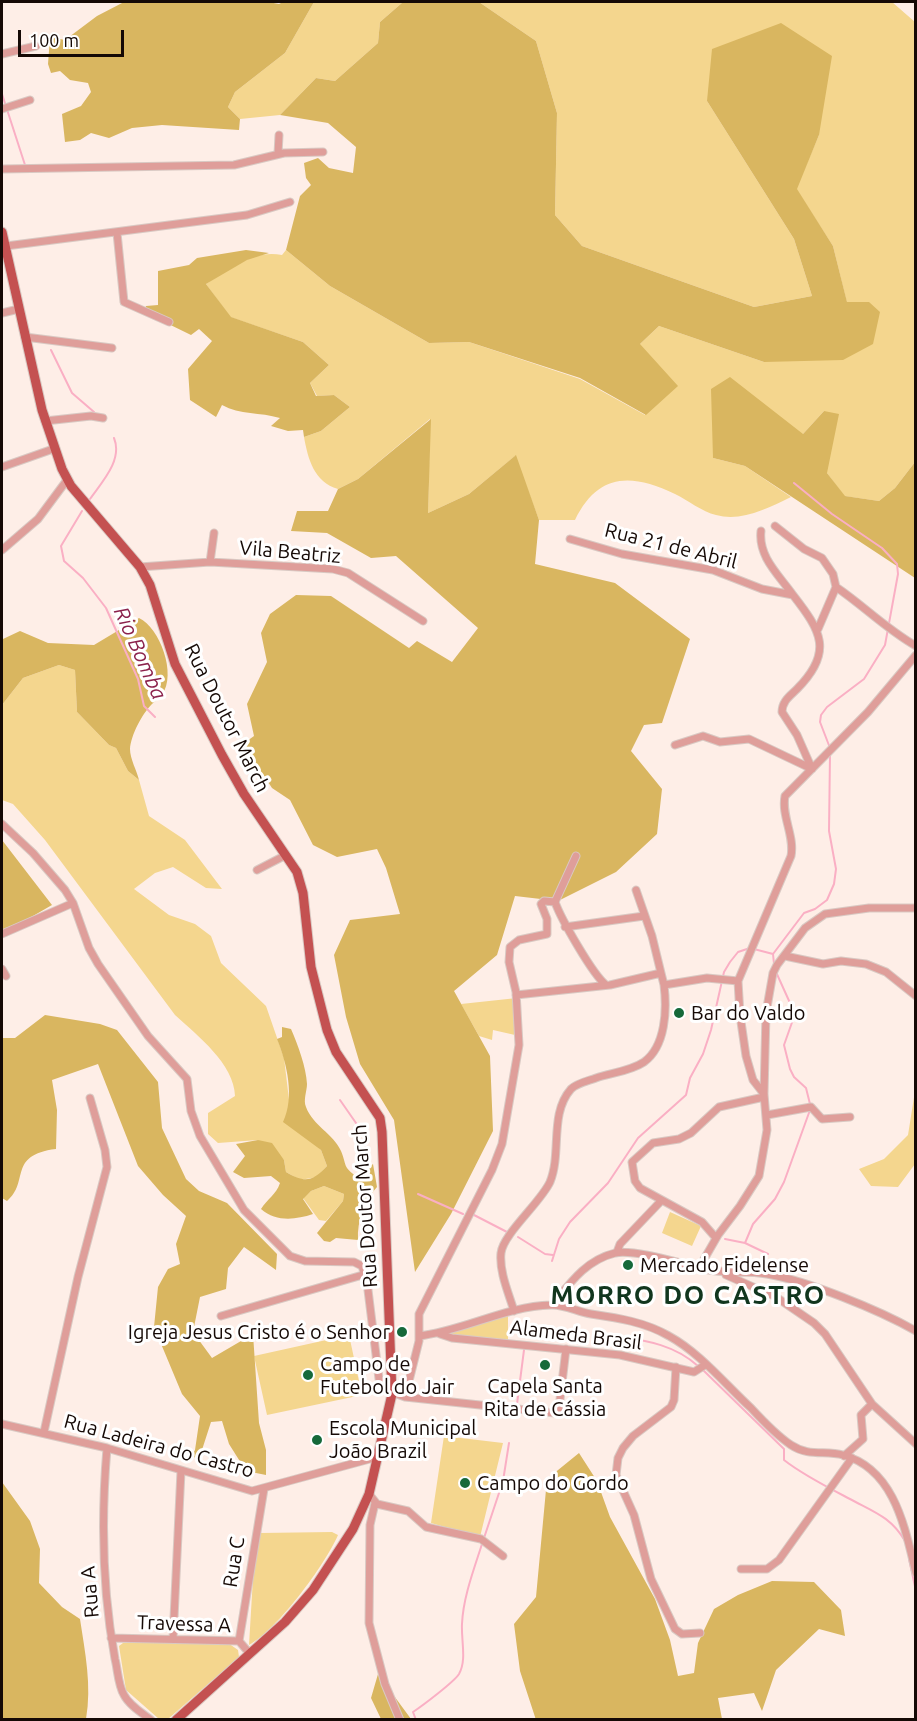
<!DOCTYPE html>
<meta charset="utf-8">
<style>
body{margin:0}
#map{position:relative;width:917px;height:1721px;overflow:hidden;background:#feeee7;font-family:Ubuntu,sans-serif}
canvas{display:block}
.frame{position:absolute;inset:0;border:3px solid #150905;pointer-events:none}
.scale{position:absolute;left:18px;top:30px;width:106px;height:27px;box-sizing:border-box;border:3px solid #150905;border-top:0;padding-left:8px;font-size:18px;line-height:21px;white-space:nowrap;color:#150905;-webkit-text-stroke:4px #fff;paint-order:stroke}
</style>
<div id="map">
<canvas width="917" height="1721"></canvas>
<div class="frame"></div>
<div class="scale">100 m</div>
</div>
<script>
const c = document.querySelector('canvas').getContext('2d');
c.lineJoin = 'round';
function fill(path, color) {
  c.fillStyle = color;
  c.fill(path, 'evenodd');
}
function stroke(path, color, width, dash) {
  c.strokeStyle = color;
  c.lineWidth = width;
  c.lineCap = dash ? 'butt' : 'round';
  c.setLineDash(dash || []);
  c.stroke(path);
}
function drawText(font, color, halo, rows, align = 'center') {
  c.font = font + ' Ubuntu,sans-serif';
  c.lineWidth = 6;
  c.setLineDash([]);
  c.textBaseline = 'middle';
  c.strokeStyle = halo;
  c.fillStyle = color;
  for (const [text, x, y, turn = 0] of rows) {
    c.save();
    c.translate(x, y);
    c.rotate((+turn || 0) * Math.PI / 180);
    c.textAlign = isNaN(turn) ? turn : align;
    if (halo) c.strokeText(text, 0, 0);
    c.fillText(text, 0, 0);
    c.restore();
  }
}
fill(new Path2D(`
 M314,2h89l-23,20 -2,21 -43,38 -19,-3 -36,37 -40,4 -12,-12 7,-15 50,-39z
 M479,2h413l23,20v440l-20,26 -16,13 -35,-5 -17,-23 -3,-62 -21,23 -90,24 32,8 46,31c-23,11 -49,25 -75,18 -14,-3 -28,-15 -41,-21 -44,-21 -77,-21 -100,26h-36l-24,-64 -46,38 -41,19 2,-94 -72,60 -20,10c-24,-7 -30,-30 -34,-52l17,-6 29,-24 -16,-12 -17,1 -7,-13 19,-18 -26,-23 -73,-25 -24,-33c23,-15 48,-35 76,-29l4,-5 44,36 99,57 40,-1 111,37 65,36 -5,-71 19,-18 105,36 105,-60 -22,1 -14,-57 -37,-57 23,-54 -112,-34 87,138 18,57 -58,11 -172,-61 -27,-31 2,-102 -21,-72z
 M59,665l16,5 2,42 32,33 7,3 12,23 11,9 10,36 36,24 37,49 -16,-1 -33,-21 -18,6 -21,16 35,26 26,9 16,12 10,27 45,43 18,52 6,50 31,42 6,16 -10,11 -17,3 -14,-8 -2,-12 -26,-20 -40,3 -10,-9v-21l27,-17c-1,-32 -37,-60 -60,-81l-130,-175 -32,-36 -11,-4v-95l21,-27z
 M517,998l-2,37 -22,-5 -1,10 -13,-4 -18,-32z
 M915,1091v73l-17,23 -27,-1 -12,-17 25,-10 24,-24z
 M324,1186l20,8 -1,7 -17,20 -7,-1 -16,-22 8,-7z
 M670,1212l31,14 -9,20 -30,-13z
 M508,1315v28l-58,-7v-4z
 M349,1335l13,60 -95,20 -13,-59z
 M444,1436l59,7 -23,94 -49,-14z
 M332,1532l6,3c-13,30 -61,95 -89,110l4,-67 7,-45z
 M138,1642l90,1 10,7 1,7 -71,62h-9l-33,-29 -7,-44 4,-3z`), '#f4d68e');
fill(new Path2D(`
 M124,2h144l11,2 4,-2h31l-29,51 -50,39 -7,15 12,12 -1,11 -77,-5 -30,3 -23,10 -18,-5 -11,7 -15,2 -3,-28 19,-8 10,-14 -3,-9 -18,-3 -10,-9 -9,2 -3,-9 2,-27 15,3 32,-24z
 M403,2h76l57,39 21,72 -2,102 27,31 172,61 58,-11 -18,-57 -87,-138 5,-52 69,-26 51,33 -13,79 -22,54 36,57 14,56h22l11,10 -7,32 -30,16 -79,2 -105,-36 -19,18 38,42 -32,29 -66,-37 -111,-36 -40,1 -99,-57 -44,-36 14,-54 11,-11 -5,-7 -2,-15 14,-5 11,10 24,5 3,-26 -28,-24 -48,-8 36,-37 19,3 43,-38 2,-21z
 M246,250l23,3 -22,7 -41,24 25,33 72,25 26,23 -19,18 6,13 18,-1 16,12 -29,24 -17,6 -1,-7 -15,1 -17,-5 9,-8c-20,-6 -40,-3 -58,-13l-6,12 -26,-17 -2,-31 24,-28 -13,-12 -8,6 -47,-23 2,-6 12,-1v-34l31,-6 8,-7z
 M730,377l73,57 21,-23 15,3 -12,59 18,23 34,5 16,-13 20,-26v116l-170,-112 -32,-8 -2,-69z
 M431,419l-3,94 41,-19 47,-39 23,65 -4,44 80,19 75,56 -28,84 -18,2 -13,26 31,38 -5,45 -41,38 -58,29 -43,-5 -18,59 -43,36 36,65 3,75 -42,83 -36,58 -21,-152 -34,-56 -14,-47 -12,-62 16,-35 50,-6 -14,-46 -9,-19 -40,8 -24,-12 -23,-45 -18,-12 -29,-44 11,-8 -7,-32 20,-42 -6,-29 9,-19 26,-19 35,1 78,52 8,-7 35,21 26,-34 -82,-72 -25,2 -44,-25 -36,-2 6,-20h31l10,-22 20,-10z
 M139,618c21,10 38,56 23,77 -2,3 -7,6 -10,9 -10,10 -21,31 -22,45 0,10 7,22 9,31l-11,-9 -12,-23 -7,-3 -32,-33 -2,-42 -16,-5 -36,13 -21,27 1,-66 17,-8 28,12 46,2z
 M2,840l50,65 -38,22 -12,3z
 M45,1015l55,9 17,6 41,52 4,46 24,51 13,12 28,12 50,51 -1,16 -32,-23 -16,21 -2,21 -26,8 -7,35 19,26 41,-24 6,89 7,27v25l-20,-4 -17,-27 -7,-23 -11,1 -10,31 -12,8 6,-11 5,-34 -18,-22 -28,-67 4,-40 10,-18 12,-5 -4,-20 10,-28 -23,-21 -25,-29 -40,-102 -46,16 5,30 -1,39c-49,6 -26,33 -49,52l-5,-3v-160h13z
 M282,1027l9,2c7,16 15,38 16,55 0,7 -4,16 -1,23 7,19 27,26 35,44 6,14 1,15 16,26l16,-13 4,23c-13,14 -20,34 -19,53l-22,-2 -6,4 -6,-1 -7,-8 26,-32 1,-7 -20,-8 -13,5 -8,8 10,15c-18,6 -37,8 -52,-5 6,-10 15,-14 19,-26l-9,-7 -27,2 -11,-6 12,-16 -9,-12 22,-4 14,3 12,17 2,12c19,11 26,10 41,-6l-6,-16 -38,-28c12,-25 4,-58 -6,-83l5,-2z
 M579,1453l18,28 13,36 45,82 15,41 8,36 16,-3 4,-30 16,-34 24,-14 34,-14 42,1 27,28 4,26 -26,-7 -43,41 -14,41 -8,-18 -36,5 4,21 -186,1 -16,-49 -6,-47 22,-27 11,-118z
 M2,1482l28,39 10,28 -1,34 23,24 18,12c5,33 12,67 6,100h-84z
 M378,1674l33,45h-30l-10,-21z`), '#d9b660');
stroke(new Path2D(`
 M2,94l23,71
 M51,350l21,43 22,19
 M794,483l38,31 50,34 15,16 1,10 -13,71 -21,34 -37,28 -6,8 -1,7 10,26
 M90,499c12,-17 33,-39 24,-61
 M82,511l-21,35 3,15 19,17 23,30 32,71 6,27 11,11
 M774,964l-1,-10 31,-41 11,-4 12,-9 7,-16 2,-15 -7,-38 1,-77
 M776,972l19,42 -11,31 6,24 4,8 12,11 4,16
 M340,1100l25,36v29
 M418,1194l45,20
 M474,1215l33,17
 M518,1237l27,17 8,1
 M725,1239l20,4 23,11
 M745,1243l8,-19 22,-25 9,-17 26,-72
 M552,1261l7,-22 11,-17 38,-39 30,-45 48,-43 4,-17 13,-24 8,-24 13,-58 6,-10 8,-10 12,-4 23,6
 M598,1333c37,7 71,7 100,33
 M703,1370l81,79v11c19,15 45,28 66,39 24,13 41,18 55,42
 M517,1404l7,-54
 M484,1538l19,-57 6,-38
 M909,1559l7,32
 M416,1720l-3,-8c9,-6 41,-30 46,-38 8,-14 2,-34 3,-50 1,-26 12,-55 20,-80`), '#faafc4', 2);
const minor = new Path2D(`
 M2,54l34,-8
 M2,109l28,-9
 M278,154l1,-19
 M2,169l232,-4 50,-12 39,-1
 M117,233l7,69 45,20
 M6,246l241,-31 43,-13
 M2,313l17,-4
 M25,337l87,11
 M45,421l46,-5 12,2
 M2,467l51,-18
 M775,526l29,23 18,9 11,16 3,13 -18,42
 M761,531c-3,26 18,44 32,64
 M570,539l52,15 91,16 49,19 31,6c28,36 41,57 4,94 -7,7 -15,12 -15,23l15,23 15,34
 M2,550l36,-31 29,-39
 M210,562l4,-29
 M140,567l70,-5 123,7 15,4 75,48
 M836,587c28,19 50,42 80,59
 M675,745l28,-9 17,6 29,-3 61,29
 M2,824l31,29 32,37 8,13 16,45 9,16 50,72 39,43 4,32 9,25 44,74 46,46 15,5 49,1 8,4 5,16 12,97 7,11 19,7 150,16 4,-5 7,-59
 M576,856l-21,46c6,17 38,73 51,83
 M257,870l29,-15
 M636,890l16,46 9,37
 M565,927l79,-11
 M2,934l71,-31
 M785,956l38,8 18,-3 25,3 20,8 30,24
 M2,969l4,7
 M516,995l94,-10 51,-12 3,12 43,-7 31,3
 M764,1094l-11,-14 -7,-24 -6,-41 -2,-34 53,-125c4,-20 -10,-40 -6,-60l83,-84 48,-57
 M767,1115l44,-8 11,12 28,-2
 M716,1238l-14,-16 -62,-34 -5,-7 -3,-19 21,-19 26,-4 12,-6 28,-26 45,-10
 M617,1252l3,-8 41,-43
 M699,1268l19,-33 22,-29 19,-30 8,-46 -3,-36 2,-81 7,-40 4,-8 28,-37 20,-14 44,-6h47
 M726,1275l50,22 38,26 11,11 47,70 44,40
 M553,1304c17,-21 33,-44 62,-51 20,-4 67,11 89,16 21,5 42,1 63,5 41,7 112,36 149,57
 M514,1311c-5,-17 -15,-39 -13,-58 2,-19 40,-51 49,-71 12,-29 -1,-68 21,-93 6,-6 17,-8 25,-11 15,-5 35,-7 48,-16 22,-16 23,-53 20,-77
 M221,1316l145,-42
 M440,1334l12,4 168,17 74,17 11,-7
 M419,1336c44,-5 87,-30 132,-31 12,-1 27,7 40,9 27,4 54,8 78,22 31,17 56,48 82,72 12,13 25,27 40,37 18,12 34,5 52,10 52,14 62,74 73,118
 M676,1367l-2,33 -3,7 -38,29 -10,12 -5,10 -2,17 18,40 17,64 24,50 7,5 18,-1
 M405,1397l14,-56v-27l73,-144 10,-26 17,-99 -3,-53 -7,-30 1,-15 9,-7 28,-6v-15l-6,-15 3,-3 11,1
 M2,1424l105,24 145,43 125,-34
 M44,1432l34,-155 29,-110 -2,-17 -15,-52
 M107,1448c-6,71 -5,141 8,211 3,12 3,26 9,36 5,10 18,18 27,25
 M844,1456l19,-17 -2,-24 11,-11
 M369,1494l8,10 31,7 18,16 55,12 22,17
 M375,1503l-5,22 -1,98 16,61 15,36
 M741,1569h26l12,-9 73,-102
 M111,1638l128,3 11,13
 M173,1639l8,-168
 M239,1641l25,-152`);
const major = new Path2D(`
 M2,232l40,178 20,59 9,17 69,81 10,18 25,79 47,91 22,39 53,78 6,21 8,74 16,63 9,22 44,66 2,14 10,262 -23,100 -16,35 -40,61 -28,32 -109,98`);
stroke(minor, '#d9c9c3', 9);
stroke(major, '#d9c9c3', 11);
stroke(minor, '#df9e9a', 7);
stroke(major, '#c45151', 9);
for (const [x, y, r, color] of [
 [679,1013,6,"#16693a"],
 [628,1265,6,"#16693a"],
 [402,1332,6,"#16693a"],
 [545,1365,6,"#16693a"],
 [308,1375,6,"#16693a"],
 [317,1440,6,"#16693a"],
 [465,1483,6,"#16693a"]
]) {
  const dot = new Path2D();
  dot.arc(x, y, r, 0, 2 * Math.PI);
  c.fillStyle = color;
  c.fill(dot);
  stroke(dot, '#fff', 2);
}
drawText('20px', '#150905', '#fff', [
 ["Rua 21 de Abril",671,546,14],
 ["Vila Beatriz",290,552,5],
 ["Rua Doutor March",227,718,63],
 ["Rua Doutor March",365,1206,-94],
 ["Alameda Brasil",576,1335,7],
 ["Rua Ladeira do Castro",159,1446,15],
 ["Rua C",234,1562,-81],
 ["Rua A",90,1592,-95],
 ["Travessa A",184,1624,2]
]);
drawText('20px', '#150905', '#fff', [
 ["Bar do Valdo",691,1013],
 ["Mercado Fidelense",640,1265],
 ["Igreja Jesus Cristo é o Senhor",390,1332,"right"],
 ["Campo de",320,1364],
 ["Futebol do Jair",320,1387],
 ["Capela Santa",545,1386,"center"],
 ["Rita de Cássia",545,1409,"center"],
 ["Escola Municipal",329,1428],
 ["João Brazil",329,1451],
 ["Campo do Gordo",477,1483]
], 'left');
drawText('italic 21px', '#8b224c', '#fff', [
 ["Rio Bomba",140,653,66]
]);
c.letterSpacing = '1.5px';
drawText('bold 26px', '#11361e', '#fff', [
 ["MORRO DO CASTRO",688,1295]
]);
c.letterSpacing = '0px';
</script>
